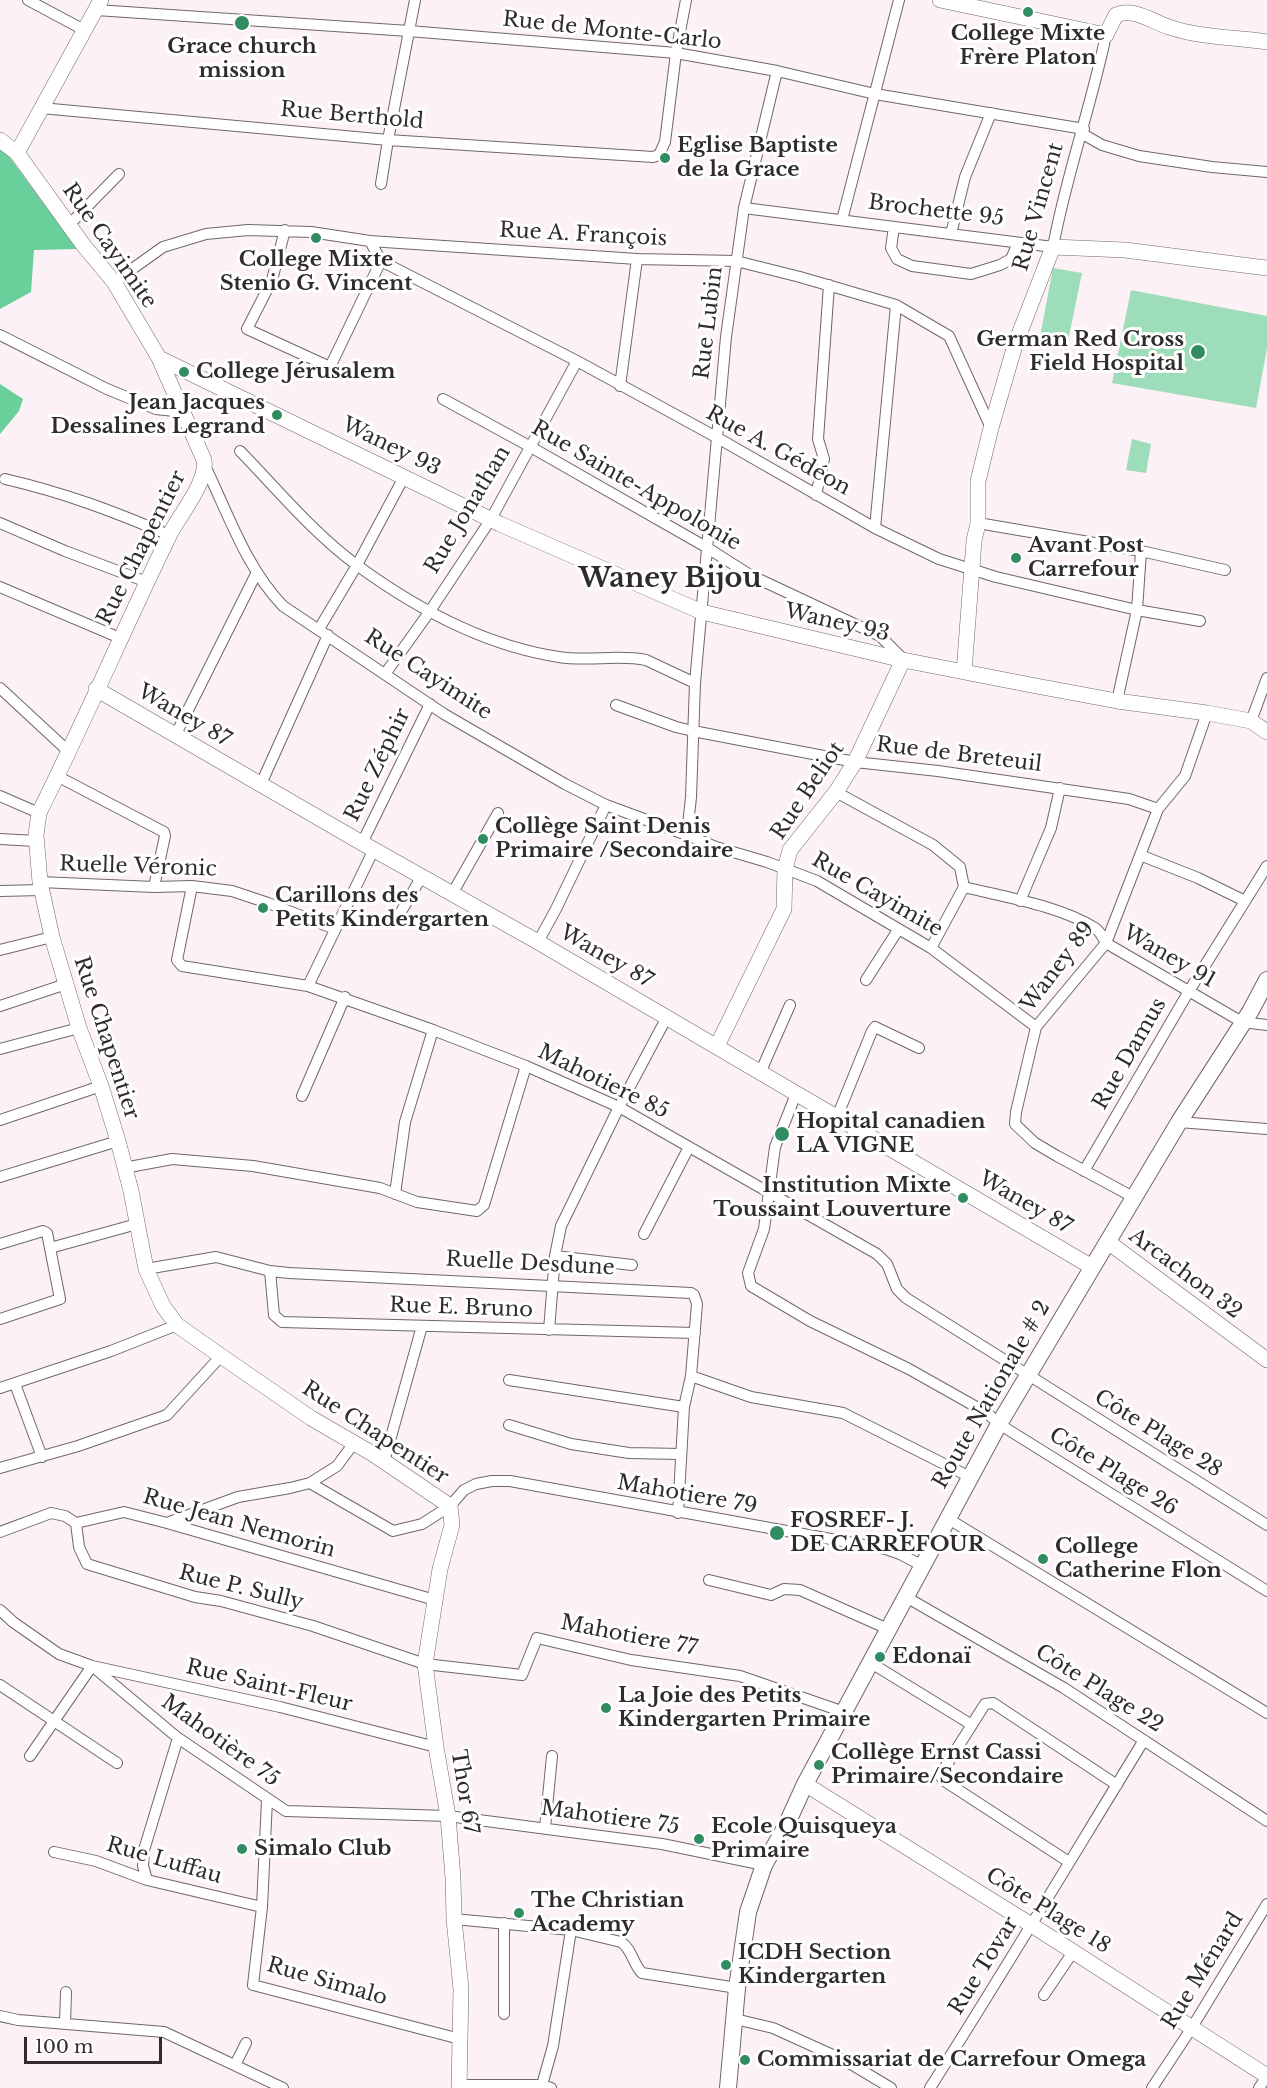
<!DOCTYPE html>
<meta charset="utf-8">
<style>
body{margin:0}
#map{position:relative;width:1267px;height:2088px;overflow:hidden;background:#fcf1f6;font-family:"Libre Baskerville",serif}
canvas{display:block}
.scale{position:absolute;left:24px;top:2037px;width:138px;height:27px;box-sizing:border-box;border:3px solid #302c2e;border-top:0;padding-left:8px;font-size:18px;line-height:21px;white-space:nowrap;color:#302c2e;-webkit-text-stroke:4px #fff;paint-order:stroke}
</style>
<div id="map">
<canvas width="1267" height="2088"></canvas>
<div class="scale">100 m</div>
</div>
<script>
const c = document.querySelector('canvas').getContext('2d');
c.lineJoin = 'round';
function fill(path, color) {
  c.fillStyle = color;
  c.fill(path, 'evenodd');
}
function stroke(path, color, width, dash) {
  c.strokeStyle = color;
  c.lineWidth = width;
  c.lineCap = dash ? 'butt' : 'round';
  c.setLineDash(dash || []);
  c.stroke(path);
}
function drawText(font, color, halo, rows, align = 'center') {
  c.font = font + ' "Libre Baskerville",serif';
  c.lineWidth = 6;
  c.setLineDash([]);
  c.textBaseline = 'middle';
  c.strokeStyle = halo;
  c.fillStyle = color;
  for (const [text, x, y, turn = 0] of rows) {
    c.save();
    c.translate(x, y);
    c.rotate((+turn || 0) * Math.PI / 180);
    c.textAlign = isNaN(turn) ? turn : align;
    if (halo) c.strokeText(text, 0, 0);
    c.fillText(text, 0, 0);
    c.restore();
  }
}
fill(new Path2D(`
 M1053,268l29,5 -14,68 -28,-4z
 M1131,290l136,26v32l-11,60 -144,-25z
 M1132,439l19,5 -5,29 -20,-3z`), '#9eddb9');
fill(new Path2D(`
 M0,148l8,7 69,94 -43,1 -3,42 -31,17z
 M0,384l23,15 -4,12 -19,23z`), '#69cf9b');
const street = new Path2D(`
 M28,0l56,30
 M96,10l313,21 267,22 101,18 98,23 209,35
 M41,108l347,32 265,17 6,-2 6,-13 11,-89 10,-53
 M1081,133l21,12 37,11 73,11 55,5
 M381,184l7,-44 27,-140
 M744,208l309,39c13,-71 38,-140 53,-212
 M842,220l57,-220
 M69,225l50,-51
 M894,227l-3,21 6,11 15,7 59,8 29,-9 11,-6 7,-16
 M285,230l-13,50 -25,49 83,38 51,-106
 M951,234l14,-57 26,-64
 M370,241l11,20 196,100 139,76 159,91 64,31 57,18 141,33 63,11
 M114,282l49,-35 43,-13 42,-4 63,2 59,9 267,18 99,2 64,16 96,28 53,31 42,92
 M0,335l107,54 49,20 18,2 7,-2
 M620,386l17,-127
 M443,399l86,47 177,101 44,28 130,61 23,23
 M240,451c38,39 74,83 118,115 59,43 128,80 201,91 29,5 59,-3 87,3l49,23
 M205,466c23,47 41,102 78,140l161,108 121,70 41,21 81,30 29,12 51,15 50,19 114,67 105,79
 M5,479c60,14 108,32 164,56
 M816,495l8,-36 -6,-20 11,-154
 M0,523l65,28 82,31
 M978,523l163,28 84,19
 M875,528l21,-223
 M0,587l120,51
 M319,629l38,-64 47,-88
 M385,674l45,-63 61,-92 86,-158
 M0,688l68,63
 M1117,701l20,-91 4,-59
 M616,705l60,22 17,4 162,31 83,9 191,28 29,10
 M1251,721l16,-43
 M175,736l81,-162
 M57,776l107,56 1,4 -11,51
 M261,784l67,-149
 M836,792l97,53 27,22 4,20c40,10 96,19 131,41 5,3 8,10 11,15l136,79 25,3
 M0,796l39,17
 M687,835l4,-38 4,-114 31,-346 18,-129 33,-137
 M0,839l36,2
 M362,843l68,-139
 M1140,855l58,23 47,23
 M40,882l114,5 38,-1 40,5 36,12 67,26
 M192,886l-15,74 5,6 126,20 125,44 93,36 93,41 258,147 10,10 10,25 9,9 361,227
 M0,891l42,-1
 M452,894l46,-81
 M1020,901l31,-73 9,-40
 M398,917l24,-41
 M538,942l18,-33 50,-104
 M931,948l33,-61
 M0,950l52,-13
 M866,980l32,-50
 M308,986l66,-137
 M0,1006l66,-22
 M0,1049l79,-21
 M760,1073l30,-68
 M796,1094l-21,53 -11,82 -16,44 3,13 59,35 99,48 78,44 12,11 268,167
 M302,1096l43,-99
 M837,1117l35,-86 3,-4 44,21
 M0,1120l101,-34
 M1179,1122l88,7
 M124,1168l48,-9 81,7 127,22 37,14 60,9 7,-6 42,-139
 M1084,1171l105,-180 78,-125
 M0,1177l118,-36
 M395,1194l10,-72 28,-92
 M1135,1198l-78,-42 -22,-13 -20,-19 1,-12 20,-85 70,-84 52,-134 27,-33 22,-63
 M644,1234l45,-87
 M0,1244l43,-13 4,2 3,15 87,-24
 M555,1256l77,9
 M146,1269l70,-12 54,14 19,2 402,20 3,2 3,9 -6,72 -7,31 -6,106
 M270,1271l4,44 8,7 413,11
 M0,1319l60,-20 -10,-51
 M549,1330l6,-74 6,-30 58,-119 48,-90
 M691,1376l60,21 92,16 127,64
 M509,1380l175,27
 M15,1384l27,73
 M0,1388l111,-37 66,-26
 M509,1425l62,19 58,9 51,1
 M384,1462l38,-136
 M0,1468l78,-22 89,-31 54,-59
 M310,1483l83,48 29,-7 28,-18 14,-16 12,-6 16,-3h18l376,68 14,5 23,12
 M947,1518l320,195
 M76,1523l3,24 8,17 108,33 26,4 92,25 112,38 97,11 15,-37 94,22 109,16 104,36
 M167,1523l71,-26 52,-9 20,-5 27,-17 17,-23
 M0,1532l51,-19 14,3 11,7 48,-11 43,11 268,77
 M709,1580l62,15 13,-6 16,1 88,39
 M906,1597l158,91 203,133
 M0,1610l13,12 46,32 33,12 86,72 108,73 162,5 214,28 102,21
 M871,1663l101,62
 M0,1685l117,78
 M30,1756l62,-90 188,41 156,40
 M267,1800l-5,107 -9,78 207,54
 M545,1828l7,-72
 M54,1852l42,9 51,19 115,27
 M1069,1862l-123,-80 -5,-5 3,-8 41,-65 8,-1 124,82
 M147,1880l-4,-14 1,-16 34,-112
 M454,1919l117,11 50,12c11,7 12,22 21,31l95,15
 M1044,1995l29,-43
 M504,2014v-91
 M0,2016l18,4 146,12 119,56
 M735,2019l38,9 73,33 45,27
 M65,2024l1,-32
 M235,2065l11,-22
 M460,2085h82l9,3
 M542,2085l11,-39 18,-116
 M930,2088c73,-115 143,-232 214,-348
 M1152,2088l39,-59 76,-125
 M1259,2088l8,-12`);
const secondary = new Path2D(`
 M940,0l166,35 10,-20c17,-8 37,7 53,12 32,11 66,10 98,15
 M0,140l17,13 67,93 30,36 45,76 45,102c4,23 -26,56 -36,78 -44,91 -84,184 -129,275l-3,22 4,47 12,55 27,91 22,58 17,55 13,50 15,78 17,37 14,19 44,31 90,62 62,36 77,52 2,19 -12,44 -15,95 11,83 12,69 5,62 1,41 7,70 -2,99
 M17,153l84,-153
 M159,358l341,166 202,88 201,48 128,25 86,16 90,12 44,8 16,11
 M964,672l10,-131 4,-18v-42l13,-53 24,-83 38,-98 72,3 142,18
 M96,689l266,154 176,99 554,325
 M717,1046l67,-137 1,-40 5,-19 46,-58 19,-30 48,-102
 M1108,1242l159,118
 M805,1784l228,142 234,150`);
const primary = new Path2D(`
 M728,2088l9,-100 11,-76 16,-47 21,-37 20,-44 194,-360 180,-302 71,-110 17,-32`);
stroke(street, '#70676b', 12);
stroke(secondary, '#70676b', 16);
stroke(primary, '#70676b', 18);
stroke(street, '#fff', 10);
stroke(secondary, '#fff', 15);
stroke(primary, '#fff', 16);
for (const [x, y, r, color] of [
 [1028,12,6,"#328c62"],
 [242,23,8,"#328c62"],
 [665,158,6,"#328c62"],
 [316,238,6,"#328c62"],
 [1198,352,8,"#328c62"],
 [184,372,6,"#328c62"],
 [277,415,6,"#328c62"],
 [1016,558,6,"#328c62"],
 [483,839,6,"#328c62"],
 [263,908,6,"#328c62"],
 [782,1134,8,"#328c62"],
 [963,1198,6,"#328c62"],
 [777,1533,8,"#328c62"],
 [1043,1559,6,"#328c62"],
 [880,1657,6,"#328c62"],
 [606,1708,6,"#328c62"],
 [819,1765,6,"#328c62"],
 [699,1839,6,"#328c62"],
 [242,1849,6,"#328c62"],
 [519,1913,6,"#328c62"],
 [726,1965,6,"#328c62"],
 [745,2060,6,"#328c62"]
]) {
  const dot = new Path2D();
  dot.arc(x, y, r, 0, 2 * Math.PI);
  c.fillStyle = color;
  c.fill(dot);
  stroke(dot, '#fff', 2);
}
drawText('21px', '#302c2e', '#fff', [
 ["Rue de Monte-Carlo",612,31,6],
 ["Rue Berthold",352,116,5],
 ["Rue Vincent",1039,207,-74],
 ["Brochette 95",936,211,7],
 ["Rue A. François",583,235,3],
 ["Rue Cayimite",109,246,55],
 ["Rue Lubin",709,323,-83],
 ["Waney 93",391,447,26],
 ["Rue A. Gédéon",778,451,29],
 ["Rue Sainte-Appolonie",636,486,30],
 ["Rue Jonathan",468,510,-59],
 ["Rue Chapentier",142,548,-63],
 ["Waney 93",837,623,13],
 ["Rue Cayimite",428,675,33],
 ["Waney 87",184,716,30],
 ["Rue de Breteuil",959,755,7],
 ["Rue Zéphir",378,765,-64],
 ["Rue Beliot",808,791,-56],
 ["Ruelle Véronic",138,867,2],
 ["Rue Cayimite",877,895,30],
 ["Waney 87",606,957,30],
 ["Waney 91",1169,957,30],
 ["Waney 89",1058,967,-53],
 ["Rue Chapentier",106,1038,72],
 ["Rue Damus",1130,1054,-60],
 ["Mahotiere 85",603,1082,26],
 ["Waney 87",1025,1203,30],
 ["Ruelle Desdune",530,1264,3],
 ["Arcachon 32",1185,1274,37],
 ["Rue E. Bruno",461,1308,2],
 ["Route Nationale # 2",992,1395,-60],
 ["Rue Chapentier",375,1433,33],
 ["Côte Plage 28",1158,1434,32],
 ["Côte Plage 26",1113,1472,32],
 ["Mahotiere 79",687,1495,10],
 ["Rue Jean Nemorin",239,1524,16],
 ["Rue P. Sully",241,1588,14],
 ["Mahotiere 77",629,1636,11],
 ["Rue Saint-Fleur",269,1686,13],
 ["Côte Plage 22",1099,1689,32],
 ["Mahotière 75",220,1741,36],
 ["Thor 67",464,1792,81],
 ["Mahotiere 75",610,1818,8],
 ["Rue Luffau",164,1861,16],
 ["Côte Plage 18",1048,1911,32],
 ["Rue Tovar",984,1966,-58],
 ["Rue Ménard",1203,1971,-58],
 ["Rue Simalo",327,1982,16]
]);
drawText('bold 21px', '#302c2e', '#fff', [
 ["College Mixte",1028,34,"center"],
 ["Frère Platon",1028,58,"center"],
 ["Grace church",242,47,"center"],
 ["mission",242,71,"center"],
 ["Eglise Baptiste",677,146],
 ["de la Grace",677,170],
 ["College Mixte",316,260,"center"],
 ["Stenio G. Vincent",316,284,"center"],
 ["German Red Cross",1184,340,"right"],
 ["Field Hospital",1184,364,"right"],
 ["College Jérusalem",196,372],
 ["Jean Jacques",265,403,"right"],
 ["Dessalines Legrand",265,427,"right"],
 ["Avant Post",1028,546],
 ["Carrefour",1028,570],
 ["Collège Saint Denis",495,827],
 ["Primaire /Secondaire",495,851],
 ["Carillons des",275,896],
 ["Petits Kindergarten",275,920],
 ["Hopital canadien",796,1122],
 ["LA VIGNE",796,1146],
 ["Institution Mixte",951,1186,"right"],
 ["Toussaint Louverture",951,1210,"right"],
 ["FOSREF- J.",790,1521],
 ["DE CARREFOUR",790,1545],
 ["College",1055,1547],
 ["Catherine Flon",1055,1571],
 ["Edonaï",892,1657],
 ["La Joie des Petits",618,1696],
 ["Kindergarten Primaire",618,1720],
 ["Collège Ernst Cassi",831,1753],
 ["Primaire/Secondaire",831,1777],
 ["Ecole Quisqueya",711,1827],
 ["Primaire",711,1851],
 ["Simalo Club",254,1849],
 ["The Christian",531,1901],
 ["Academy",531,1925],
 ["ICDH Section",738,1953],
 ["Kindergarten",738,1977],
 ["Commissariat de Carrefour Omega",757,2060]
], 'left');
drawText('bold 27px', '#302c2e', '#fff', [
 ["Waney Bijou",670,579]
]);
</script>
